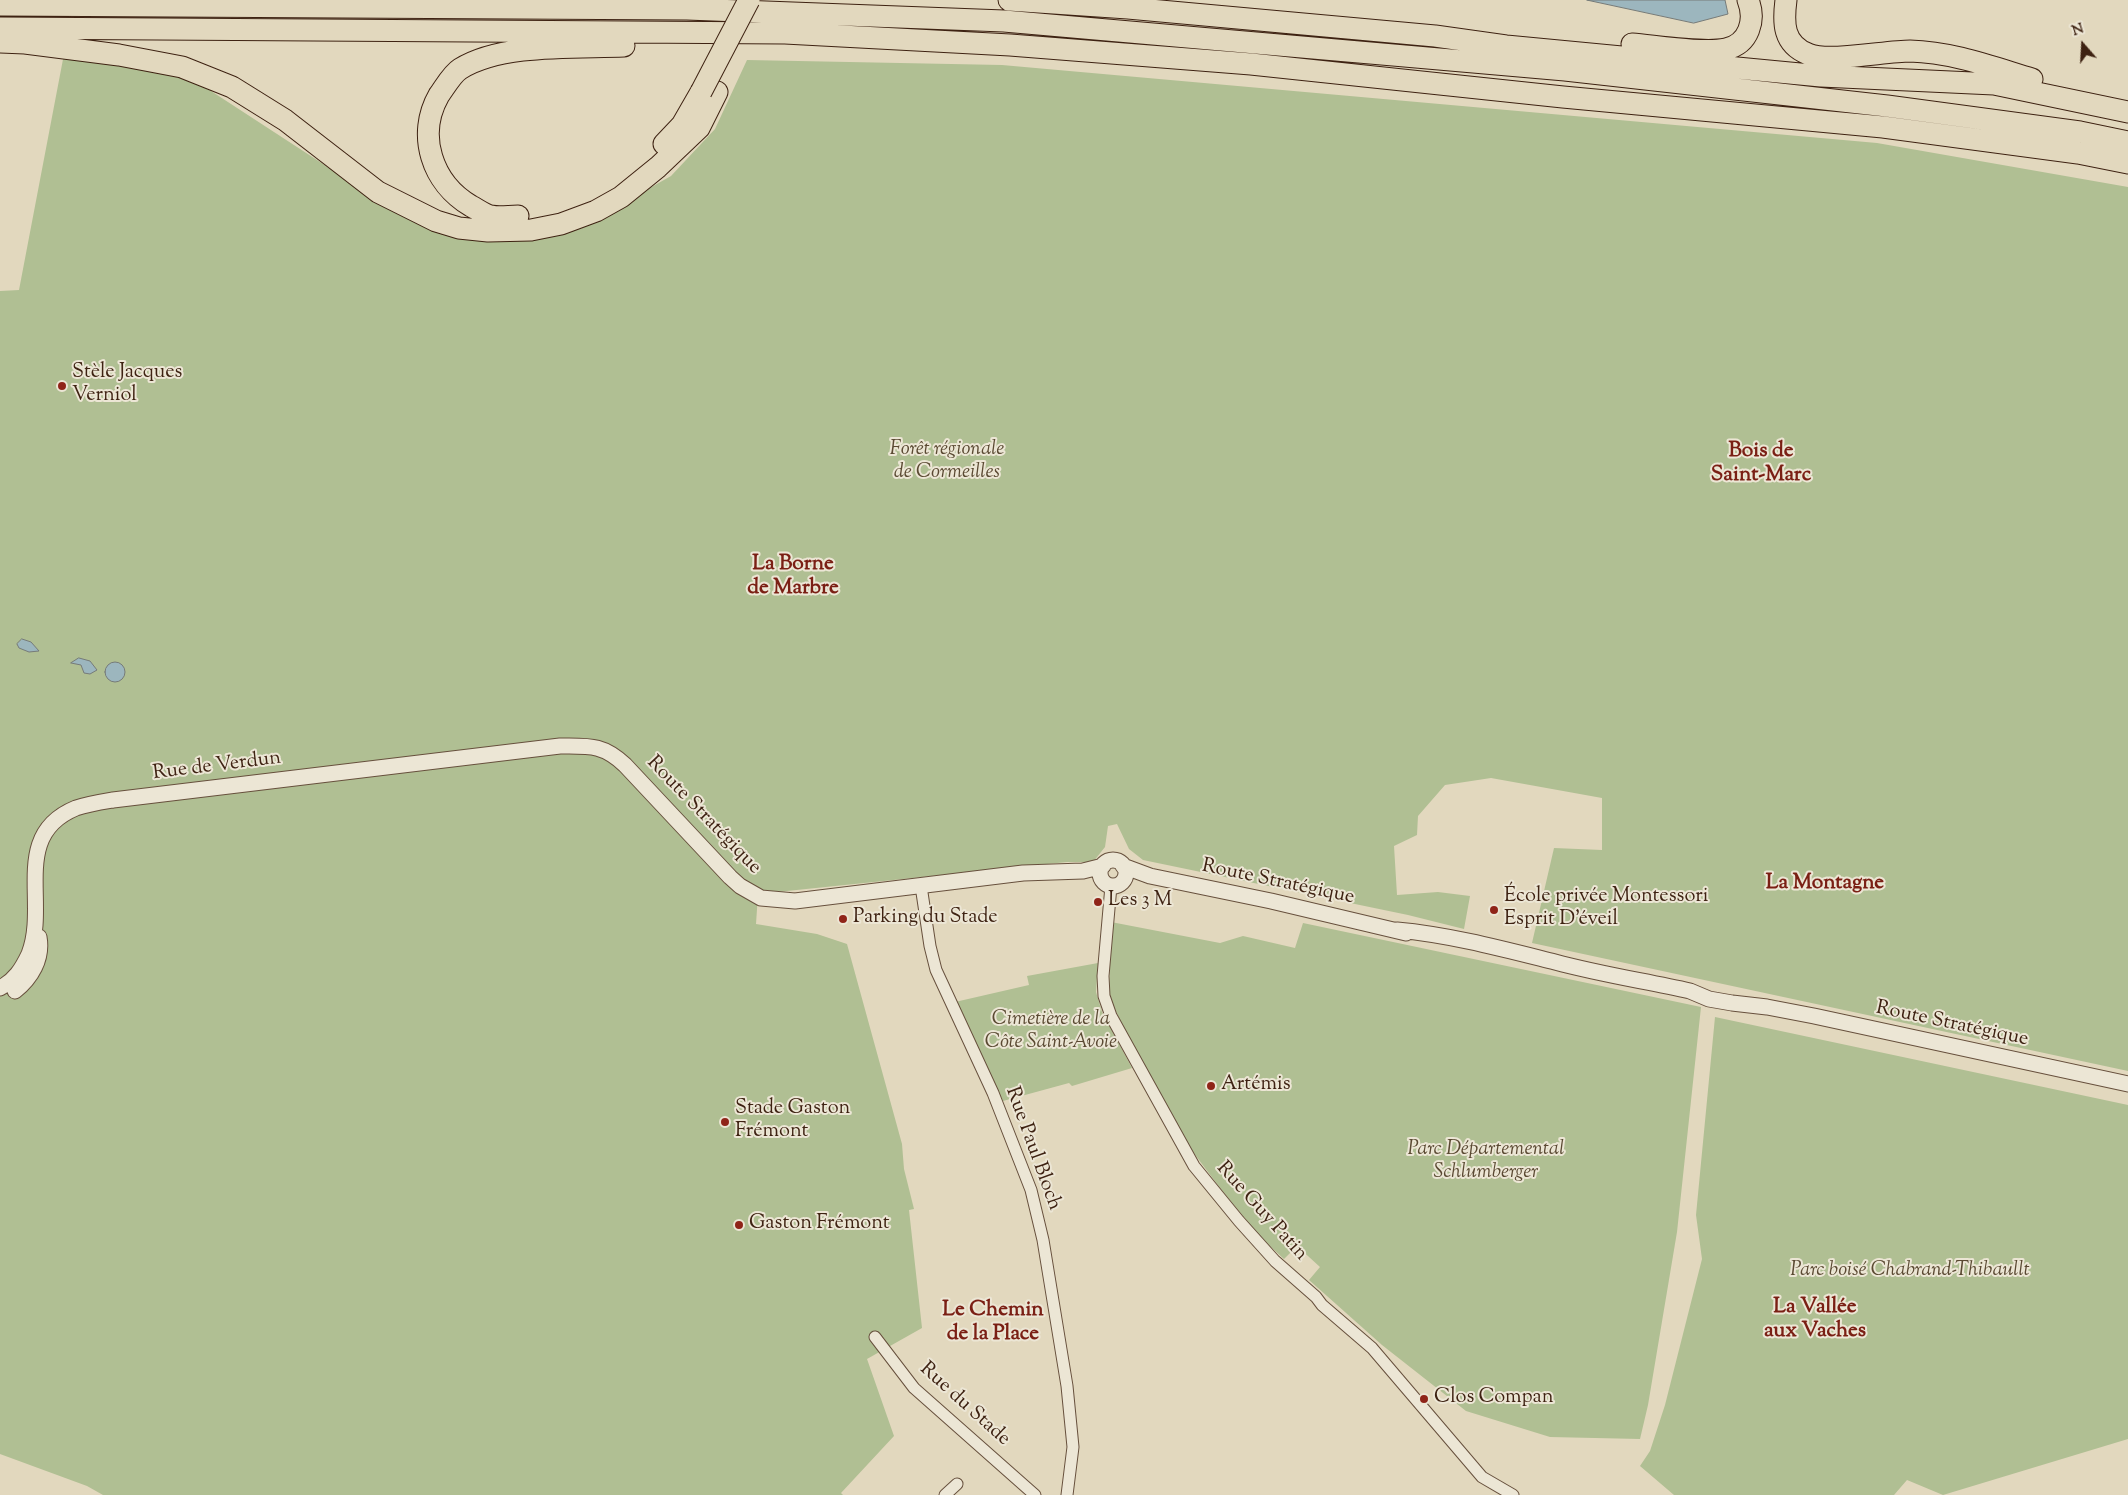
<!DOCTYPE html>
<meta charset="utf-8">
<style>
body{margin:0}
#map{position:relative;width:2128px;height:1495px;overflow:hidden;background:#e2d8be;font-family:"Sorts Mill Goudy",serif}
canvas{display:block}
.north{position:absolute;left:2058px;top:20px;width:50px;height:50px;-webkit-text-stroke:4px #ece6d5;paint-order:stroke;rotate:341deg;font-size:14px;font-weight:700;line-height:20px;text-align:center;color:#3e2212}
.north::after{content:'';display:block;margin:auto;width:18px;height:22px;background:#3e2212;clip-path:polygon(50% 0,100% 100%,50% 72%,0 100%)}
</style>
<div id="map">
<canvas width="2128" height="1495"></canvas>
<div class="north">N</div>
</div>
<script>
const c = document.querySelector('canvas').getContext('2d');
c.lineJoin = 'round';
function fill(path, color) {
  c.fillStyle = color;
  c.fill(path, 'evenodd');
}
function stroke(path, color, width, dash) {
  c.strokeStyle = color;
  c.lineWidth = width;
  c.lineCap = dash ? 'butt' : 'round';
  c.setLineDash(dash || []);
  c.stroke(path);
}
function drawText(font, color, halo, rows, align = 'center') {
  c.font = font + ' "Sorts Mill Goudy",serif';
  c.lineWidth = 4;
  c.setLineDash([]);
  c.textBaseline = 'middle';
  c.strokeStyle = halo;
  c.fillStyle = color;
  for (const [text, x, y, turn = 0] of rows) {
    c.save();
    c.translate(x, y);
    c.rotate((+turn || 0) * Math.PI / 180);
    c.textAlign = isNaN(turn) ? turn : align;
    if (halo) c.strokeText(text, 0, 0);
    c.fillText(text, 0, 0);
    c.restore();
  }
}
fill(new Path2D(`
 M64,54l124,22 175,114 95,45 144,-20 69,-39 44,-47 32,-69 255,5 875,78 251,44v884l-596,-128 22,-95 48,2v-52l-111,-20 -46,7 -27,31 -1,19 -23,11 3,49 41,-3 32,4 -6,33 -56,-14 -265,-55 -14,-11 -12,-25 -9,2 -3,21 -12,15h-26l-309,32 -2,30 61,10 30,10 55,200 2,25 10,40 -5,1 13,118 -55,31 27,77 -53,57 2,2h-740l-16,-9 -87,-32v-1163l19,-1z
 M1111,922l109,21 23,-7 52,12 8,-25 398,84 -24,225 -29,173 -8,34 -90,-2 -84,-26 -84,-66 -73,-65 11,-13 -23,-21 -13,13 -23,-21 -41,-50 -39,-52 -50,-92 -22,-48z
 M1098,963l-2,29 6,20 30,56 -60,18 -3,-3 -66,18 -48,-99 74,-17 -2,-9z
 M1715,1017l413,88v334l-185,56 -36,-15 -13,15h-220l-34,-29 10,-15 15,-46 37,-146 -6,-44z`), '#b0bf93');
const water = new Path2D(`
 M1587,0h138l3,14 -34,9z
 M22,639l9,3 8,9 -10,1 -10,-4 -2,-4z
 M79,658l11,3 7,9 -7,4 -6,-1 -3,-8 -10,-2z
 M105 672a10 10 0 1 1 20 0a10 10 0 1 1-20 0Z`);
fill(water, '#9cb6be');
stroke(water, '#767b79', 1);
const minor = new Path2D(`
 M921,886l9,60 6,24 57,123 38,97 12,50 24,146 6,61 -6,48
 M1111,886l-8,90 1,20 7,20 83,150 45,55 36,40 41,36 6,8 50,43 110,129 31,18
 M875,1337l39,51 121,107
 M945,1495l12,-11`);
const tertiary = new Path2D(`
 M1100 873a13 13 0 1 1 26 0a13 13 0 1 1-26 0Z
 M1123,866l27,10 121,25 135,32
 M1397,930c54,5 106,19 158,32 44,12 90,19 135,29l19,8 23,4 35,4 47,9 314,68
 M0,988c15,-8 22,-19 29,-34 20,-51 -19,-119 47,-146 12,-4 25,-6 37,-8l447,-54c29,0 43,-2 65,19l105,112 10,9 21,12 34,3 228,-28 60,-2 20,-5
 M15,991c16,-13 28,-32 24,-54`);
const motorway = new Path2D(`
 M1009,0l119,8 307,28 71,10 315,30 173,8 134,28
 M1786,0c-3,23 -3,44 22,54 20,9 77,-3 102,-3 42,1 82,16 122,28
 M0,5l687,4 317,12 561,49 322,36 193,26 48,10
 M0,28l785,5 225,12 241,19 312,33 320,30 195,26 50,10
 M0,42l25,1 94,12 63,12 50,20 53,33 93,72 58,29 23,7 29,3 43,-1 30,-6 35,-13 25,-14 37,-30 41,-39 18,-36
 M1632,44c24,2 72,10 94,5 23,-5 30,-29 22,-49
 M664,144l18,-19 19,-33
 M518,216c-9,0 -19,2 -27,0 -6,-1 -14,-7 -20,-10 -39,-23 -55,-71 -32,-111 6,-8 13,-21 21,-26 41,-26 116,-21 164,-23`);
stroke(minor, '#67503d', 13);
stroke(tertiary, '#67503d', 17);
stroke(motorway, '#3e2212', 23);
stroke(minor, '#ece6d5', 11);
stroke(tertiary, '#ece6d5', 15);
stroke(motorway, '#e2d8be', 21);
const motorwayBridge = new Path2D(`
 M701,92l48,-92`);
stroke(motorwayBridge, '#3e2212', 23, []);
stroke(motorwayBridge, '#e2d8be', 21);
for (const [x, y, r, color] of [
 [62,386,5,"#8f2418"],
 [1098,902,5,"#8f2418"],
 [1494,910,5,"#8f2418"],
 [843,919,5,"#8f2418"],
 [1211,1086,5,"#8f2418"],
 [725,1122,5,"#8f2418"],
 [739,1225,5,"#8f2418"],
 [1424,1399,5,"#8f2418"]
]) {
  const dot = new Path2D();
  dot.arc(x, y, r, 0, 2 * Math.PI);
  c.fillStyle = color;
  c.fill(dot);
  stroke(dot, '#ece6d5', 2);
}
drawText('20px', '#3e2212', '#ece6d5', [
 ["Stèle Jacques",72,374],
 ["Verniol",72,397],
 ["École privée Montessori",1504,898],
 ["Esprit D'éveil",1504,921],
 ["Les 3 M",1108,902],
 ["Parking du Stade",853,919],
 ["Artémis",1221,1086],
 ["Stade Gaston",735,1110],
 ["Frémont",735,1133],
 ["Gaston Frémont",749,1225],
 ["Clos Compan",1434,1399]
], 'left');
drawText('italic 20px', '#5a4932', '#ece6d5', [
 ["Forêt régionale",947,451],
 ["de Cormeilles",947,474],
 ["Cimetière de la",1051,1021],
 ["Côte Saint-Avoie",1051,1044],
 ["Parc Départemental",1486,1151],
 ["Schlumberger",1486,1174],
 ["Parc boisé Chabrand-Thibaullt",1910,1272]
]);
drawText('20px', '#3e2212', '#ece6d5', [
 ["Rue de Verdun",217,767,-7],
 ["Route Stratégique",703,816,46],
 ["Route Stratégique",1278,883,12],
 ["Route Stratégique",1952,1025,12],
 ["Rue Paul Bloch",1032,1149,70],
 ["Rue Guy Patin",1261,1212,48],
 ["Rue du Stade",964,1405,42]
]);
drawText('bold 21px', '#7a1f14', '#ece6d5', [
 ["Bois de",1761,452],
 ["Saint-Marc",1761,476],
 ["La Borne",793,565],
 ["de Marbre",793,589],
 ["La Montagne",1825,884],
 ["La Vallée",1815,1308],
 ["aux Vaches",1815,1332],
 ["Le Chemin",993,1311],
 ["de la Place",993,1335]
]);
</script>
